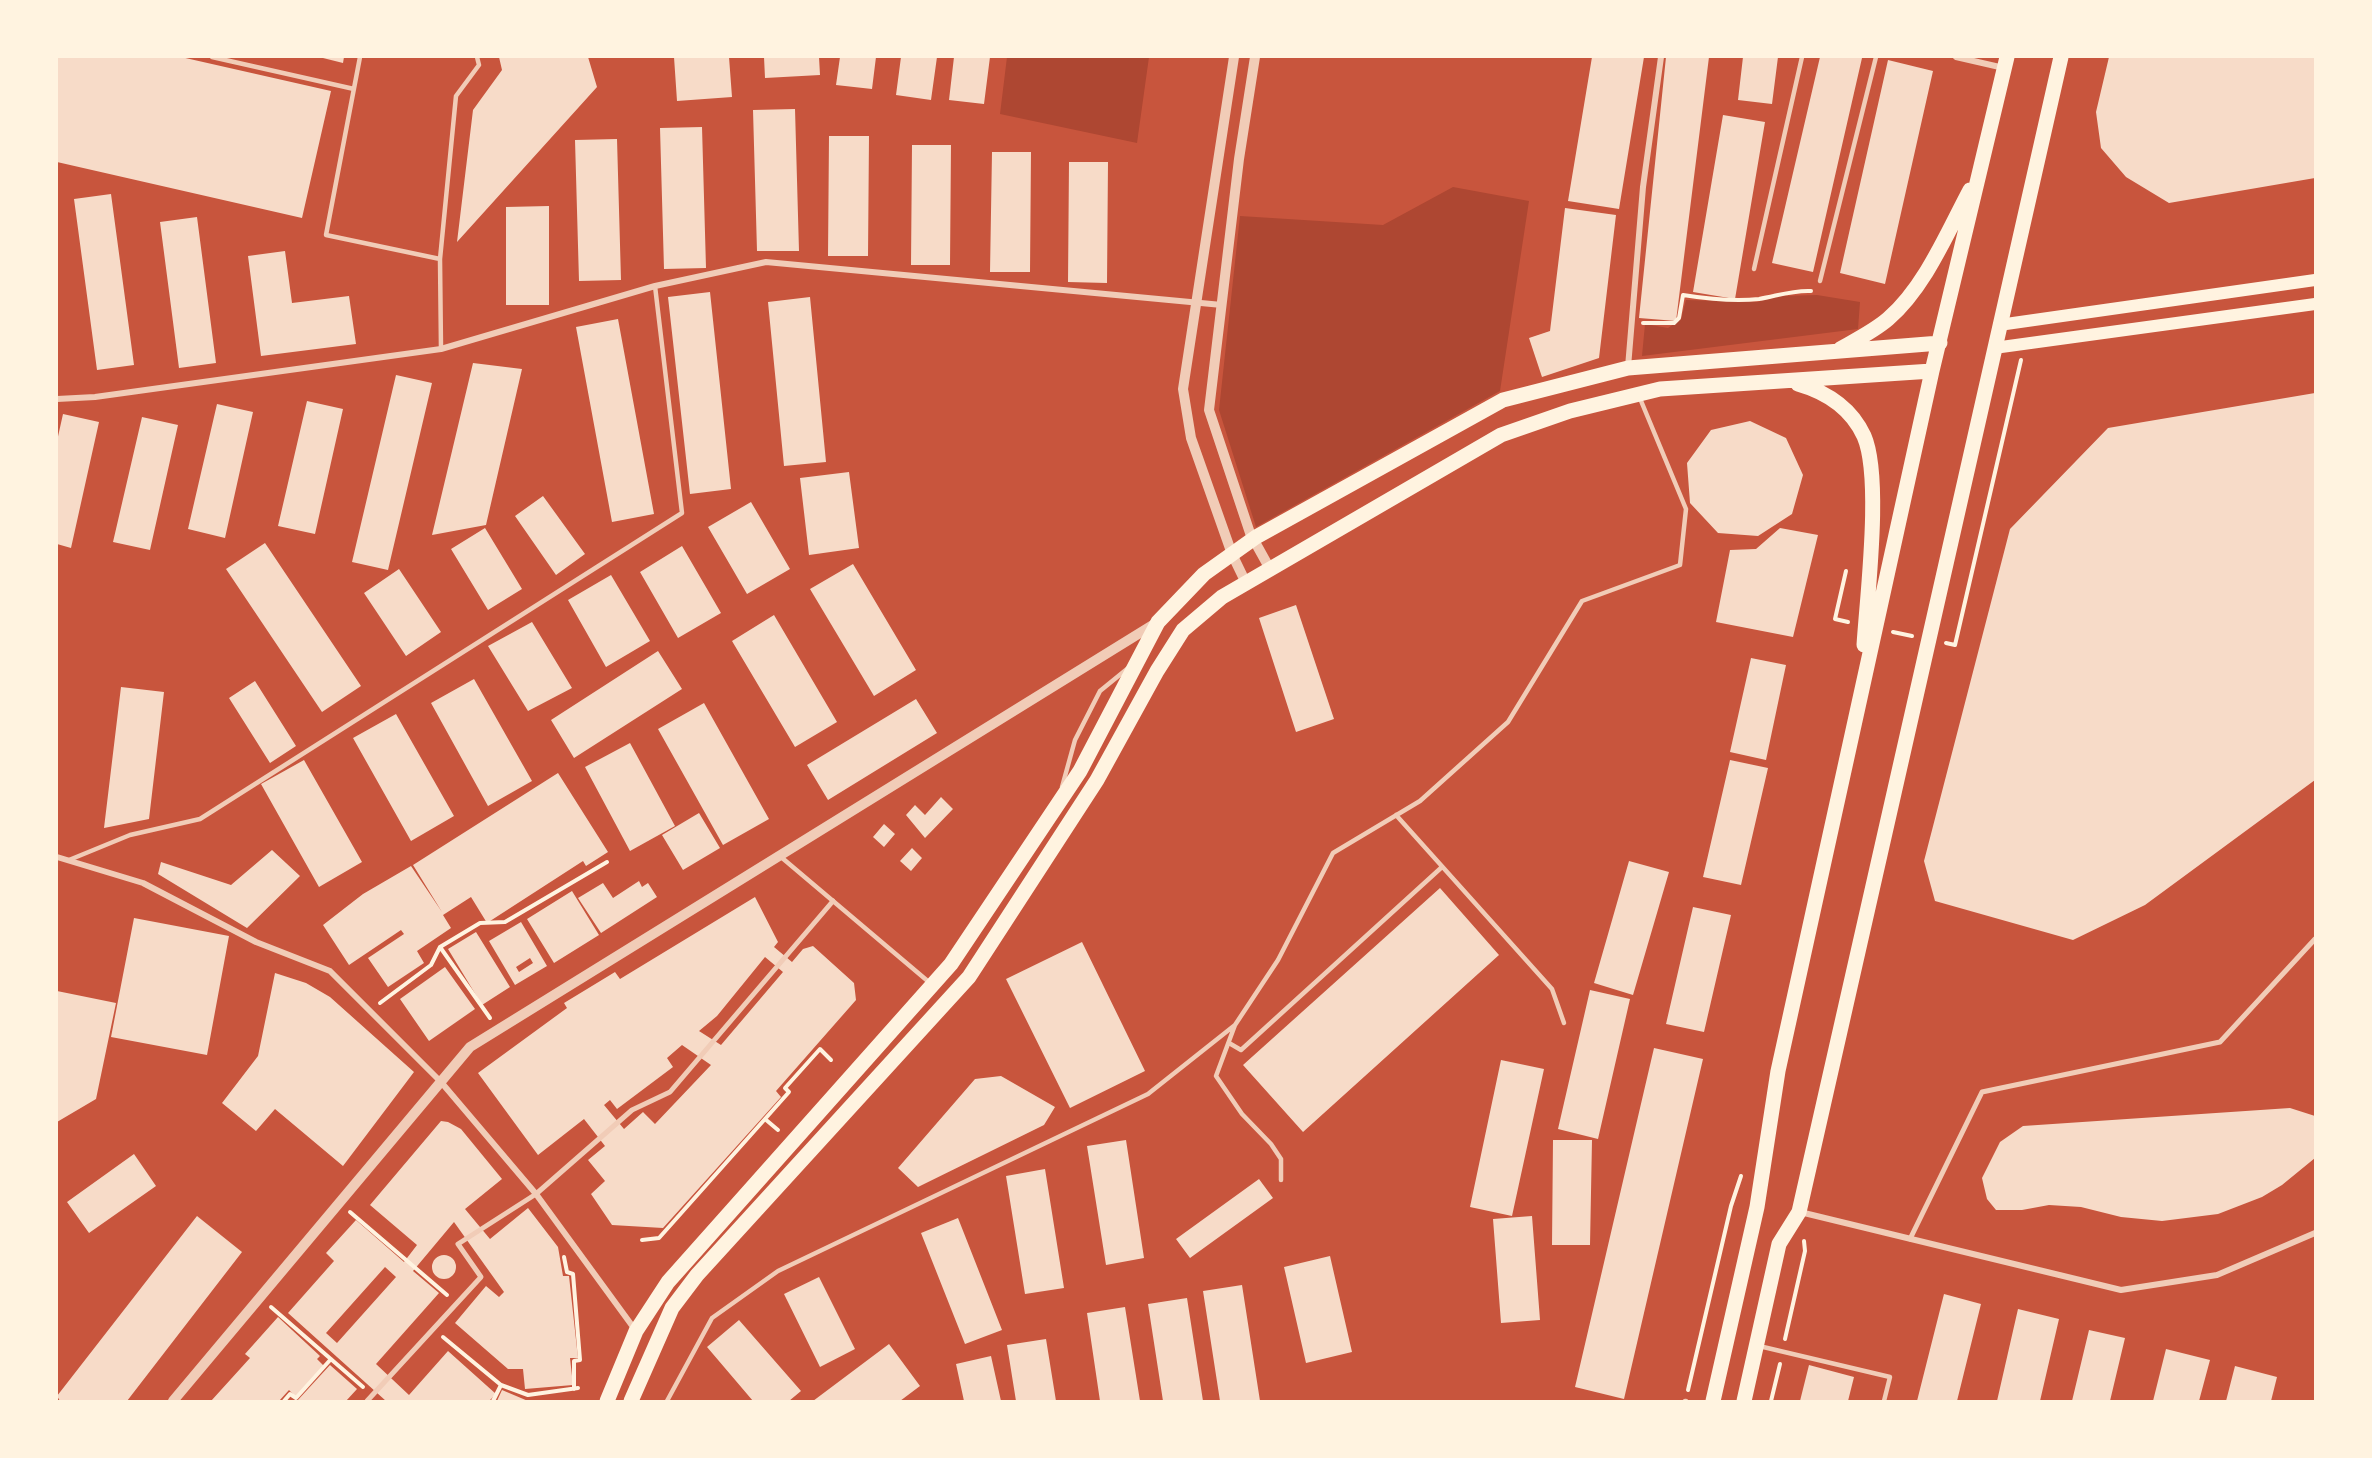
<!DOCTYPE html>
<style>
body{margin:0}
#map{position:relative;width:2372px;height:1458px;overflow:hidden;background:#c8553d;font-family:"Alegreya Sans",sans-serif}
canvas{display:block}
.frame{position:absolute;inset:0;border:58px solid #fff3e0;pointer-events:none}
</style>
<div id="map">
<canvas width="2372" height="1458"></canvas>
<div class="frame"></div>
</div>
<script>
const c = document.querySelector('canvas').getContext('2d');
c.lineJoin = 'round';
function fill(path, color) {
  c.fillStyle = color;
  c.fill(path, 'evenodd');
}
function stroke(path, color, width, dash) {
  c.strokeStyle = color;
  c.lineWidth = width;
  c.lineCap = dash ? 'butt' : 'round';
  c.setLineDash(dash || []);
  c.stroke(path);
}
fill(new Path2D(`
 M1007,57h142l-12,86 -137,-29z
 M1453,187l76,14 -29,190 -244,136 -37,-117 21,-194 143,9z
 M1817,295l43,7 -2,27 -216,27 3,-32 23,4 13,-9 5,-19 71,2 23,-6z`), '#ae4732');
fill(new Path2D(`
 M57,57h124l150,34 -29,127 -245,-56z
 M319,57h25l-1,6z
 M499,57h89l9,30 -140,155 16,-132 29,-40z
 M674,57h55l3,40 -55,4z
 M764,57h55l1,18 -55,3z
 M840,57h36l-4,32 -36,-4z
 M901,57h36l-6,43 -35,-5z
 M954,57h36l-6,47 -35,-4z
 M1592,57h52l-25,152 -51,-8z
 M1666,57h43l-33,264 -37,-3z
 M1743,57h35l-6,47 -34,-4z
 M1820,57l42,1 -49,214 -41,-9z
 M2109,57h206v121l-146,25 -43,-26 -25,-29 -5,-36z
 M1888,60l45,11 -48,213 -45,-11z
 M795,109l4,142h-42l-4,-141z
 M1723,115l42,7 -30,177 -42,-7z
 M702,127l4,141 -42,1 -4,-141z
 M829,136h40l-1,120h-40z
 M617,139l4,141 -42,1 -4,-141z
 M912,145h39l-1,120h-39z
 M992,152h39l-1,120h-40z
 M1069,162h39l-1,121 -39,-1z
 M111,194l23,171 -37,5 -23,-171z
 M549,206v99h-43v-98z
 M1565,208l51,7 -17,143 -57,19 -13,-39 21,-7z
 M197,217l19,146 -37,5 -19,-146z
 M285,251l7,52 57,-7 7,48 -95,12 -13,-100z
 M710,292l21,197 -41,5 -22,-197z
 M810,297l16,165 -42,4 -16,-164z
 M618,319l36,195 -42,8 -36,-195z
 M473,363l49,6 -36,156 -54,10z
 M396,375l36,8 -44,187 -36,-8z
 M2315,393v387l-170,125 -72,35 -138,-39 -11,-40 86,-332 98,-101z
 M307,401l36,8 -28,125 -37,-8z
 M217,404l36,8 -28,126 -37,-9z
 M63,414l36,8 -28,126 -14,-4v-103z
 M142,417l36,8 -28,125 -37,-8z
 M1750,421l36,17 17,37 -11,39 -34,22 -40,-3 -28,-30 -3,-40 24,-33z
 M849,472l10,76 -50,7 -9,-77z
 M543,496l42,58 -29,21 -41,-59z
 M751,502l39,67 -43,25 -39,-67z
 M485,528l37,61 -34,21 -37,-61z
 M1780,528l38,7 -25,102 -77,-15 14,-72 26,-1z
 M265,543l96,143 -39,26 -96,-143z
 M682,546l39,67 -43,25 -38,-66z
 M853,564l63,106 -42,26 -64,-107z
 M399,569l42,63 -35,24 -42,-63z
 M611,575l39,66 -44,26 -38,-67z
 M1296,605l38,114 -38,13 -37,-114z
 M774,615l63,107 -42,25 -63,-106z
 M532,622l40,66 -44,23 -40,-65z
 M658,651l24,38 -108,69 -23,-38z
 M1751,658l35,7 -20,95 -36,-8z
 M474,679l58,102 -44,25 -57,-103z
 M255,681l41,65 -26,17 -41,-65z
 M121,687l43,5 -15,127 -45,9z
 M916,699l21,34 -109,67 -21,-35z
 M704,703l65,116 -46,26 -65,-116z
 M396,714l58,102 -43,25 -58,-103z
 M630,743l45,83 -45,25 -45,-84z
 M304,760l58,102 -43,25 -58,-103z
 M1730,760l38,8 -27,117 -38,-8z
 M558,773l50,79 -22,14 -3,-5 -96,62 -16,-26 -28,18 8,13 -34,23 7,12 -36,24 -20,-29 36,-24 -3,-4 -52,35 -26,-40 40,-31 48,-28 31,46 -29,-47z
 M941,797l12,12 -28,29 -19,-23 9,-10 10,10z
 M699,813l21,35 -37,22 -21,-35z
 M884,824l11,10 -11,13 -11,-10z
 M912,848l10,10 -11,13 -11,-10z
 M272,850l28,26 -53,52 -89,-54 3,-12 70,23z
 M1629,861l40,11 -36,123 -39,-12z
 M639,881l3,6 6,-4 9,14 -56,36 -23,-35 25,-15 10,15z
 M1440,888l59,67 -196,177 -60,-67z
 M572,891l27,44 -45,28 -27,-44z
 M755,897l23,45 -4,5 18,15 11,-13 10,-3 41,37 2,17 -80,91 5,6 -118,131 -51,-3 -21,-31 14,-13 -17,-21 17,-14 -21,-27 -46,36 -60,-82 89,-65 -3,-5 51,-31 5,7zM765,957l18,15 -62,73 -22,-14 18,-15zM682,1045l29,20 -56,59 -12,-12 -19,17 -20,-24 6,-5 7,9 56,-42 -6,-9z
 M1693,907l38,8 -27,117 -38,-8z
 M134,918l95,18 -22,119 -96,-18z
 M521,922l26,44 -32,19 -26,-44zM530,958l3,5 -14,9 -3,-5z
 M476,932l34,55 -28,18 -34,-56z
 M1082,942l63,129 -75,37 -64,-129z
 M445,967l30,42 -46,32 -29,-42z
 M275,973l31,10 24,14 84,75 -71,94 -68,-57 -19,22 -34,-28 36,-47z
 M1590,990l40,9 -32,140 -40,-10z
 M57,991l59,12 -20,96 -39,23z
 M1654,1048l49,11 -79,340 -49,-12z
 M1501,1060l43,9 -32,147 -42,-9z
 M1001,1076l54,31 -11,18 -126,62 -20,-19 77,-89z
 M2290,1108l25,8v42l-33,27 -20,12 -44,17 -56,7 -41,-4 -40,-10 -32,-2 -27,5h-26l-9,-11 -5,-21 18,-36 23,-16z
 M441,1121l7,1 13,7 41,50 -37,30 25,30 38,-31 30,39 5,29h6l9,82h-8l3,27 -48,4 -2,-20h-15l-53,-46 31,-37 13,11 5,-5 -50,-70 -41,49 26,22 -63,71 33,31 39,-44 48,43 -7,7h-103l-98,-88 46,-52 -8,-8 30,-33 48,42 13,-17 -47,-40zM385,1267l11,10 -59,66 -11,-10z
 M1126,1140l18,118 -38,7 -19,-119z
 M1553,1140h39l-2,105h-38z
 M134,1154l22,32 -67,47 -22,-31z
 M1045,1169l19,119 -39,6 -19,-118z
 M1259,1179l14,19 -83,60 -14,-19z
 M197,1216l45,36 -115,149h-67l-3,-5z
 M1532,1216l8,104 -39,3 -8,-104z
 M958,1218l44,112 -37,14 -44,-111z
 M432 1267a12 12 0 1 1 24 0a12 12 0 1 1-24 0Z
 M1330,1256l22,96 -46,11 -22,-96z
 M819,1277l36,72 -35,18 -36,-73z
 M1242,1285l18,116h-40l-17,-110z
 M1944,1294l37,10 -24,97h-40z
 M1187,1298l16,103h-40l-15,-97z
 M1125,1307l15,94h-40l-13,-88z
 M2018,1309l41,10 -19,82h-43z
 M278,1317l42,39 -3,3 7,7 -28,31 -7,-7 -10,11h-68l39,-43 -5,-4z
 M739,1320l62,71 -12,10h-36l-46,-54z
 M2089,1330l36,8 -15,63h-38z
 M1046,1339l10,62h-40l-9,-56z
 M889,1344l31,42 -20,15h-87z
 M2166,1349l44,11 -11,41h-46z
 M991,1356l10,45h-37l-8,-37z
 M330,1365l27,24 -11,12h-49z
 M1809,1365l45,12 -6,24h-48z
 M2235,1366l42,11 -6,24h-45z
 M502,1390l26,11h-31z`), '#f7dbc8');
stroke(new Path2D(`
 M1643,323h31l5,-5 4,-23c25,4 51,7 76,4 18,-3 33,-9 52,-8
 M1846,571l-11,48 13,3
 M1893,632l19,4
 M1946,643l9,2 66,-285
 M440,947l50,71
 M380,1003l51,-38 9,-18 40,-24 25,-1 102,-60
 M765,1119l13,11
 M350,1212l97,83
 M642,1240l17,-2 130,-146 -4,-4 35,-39 11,11
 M564,1257l3,15 6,2 7,86 -6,1v28
 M271,1307l92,80
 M443,1337l58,48 27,10 50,-7
 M1785,1339l20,-88 -1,-10
 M1688,1390l43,-184 10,-30
 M284,1401l6,-7 6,4 35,-39
 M493,1401l8,-16
 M1771,1401l9,-37`), '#fff3e0', 4);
stroke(new Path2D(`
 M212,57l142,32
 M360,57l-34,178 114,24
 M1754,269l48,-212
 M1820,281l56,-224
 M441,349l-1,-90 16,-163 23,-31 -2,-8
 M1062,787l13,-47 25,-49 27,-22
 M1396,815l156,174 12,34
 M781,857l149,126
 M69,860l61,-25 70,-16 482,-306 -27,-227
 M1235,1025l-19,51 26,38 29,30 10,15v21
 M1229,1043l12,7 201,-183
 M1759,1346l131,31 -6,24
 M667,1401l45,-83 66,-47 370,-177 87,-69 43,-65 55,-107 87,-52 88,-79 74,-121 98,-36 6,-56 -47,-113
 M1685,1401h1`), '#f1ccb7', 4.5);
stroke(new Path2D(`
 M1910,1239l72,-147 238,-50 95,-103
 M367,1401l114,-124 -23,-33 78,-50 96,-84 38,-18 163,-191`), '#f1ccb7', 5);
stroke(new Path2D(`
 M1956,57l48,11
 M1628,367l15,-180 18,-130
 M57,399l38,-2 346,-48 214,-63 111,-24 456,43
 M57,857l86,26 113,59 74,29 111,111 95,112 100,137
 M1800,1212l321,78 96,-15 98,-42`), '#f1ccb7', 6);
stroke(new Path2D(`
 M1234,57l-51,332 8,49 41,116 14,29
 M1255,57l-16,102 -30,251 41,123 20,36
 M173,1401l297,-354 686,-424`), '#f1ccb7', 10);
stroke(new Path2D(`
 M1999,325l316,-45
 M1994,348l321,-44`), '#fff3e0', 12);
stroke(new Path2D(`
 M1840,349c16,-9 34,-18 48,-30 37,-32 59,-86 82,-129
 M1798,384c28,8 53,24 66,52 18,41 3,161 0,209
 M607,1401l29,-70 32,-49 283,-318 129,-193 78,-149 46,-48 52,-37 247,-137 125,-32 312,-25
 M631,1401l41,-93 25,-33 272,-298 128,-197 60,-109 26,-41 39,-33 279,-162 69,-24 90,-22 272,-18
 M1713,1401l44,-194 21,-136 154,-700 75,-314
 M1744,1401l35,-157 20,-32 262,-1155`), '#fff3e0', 15);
</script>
